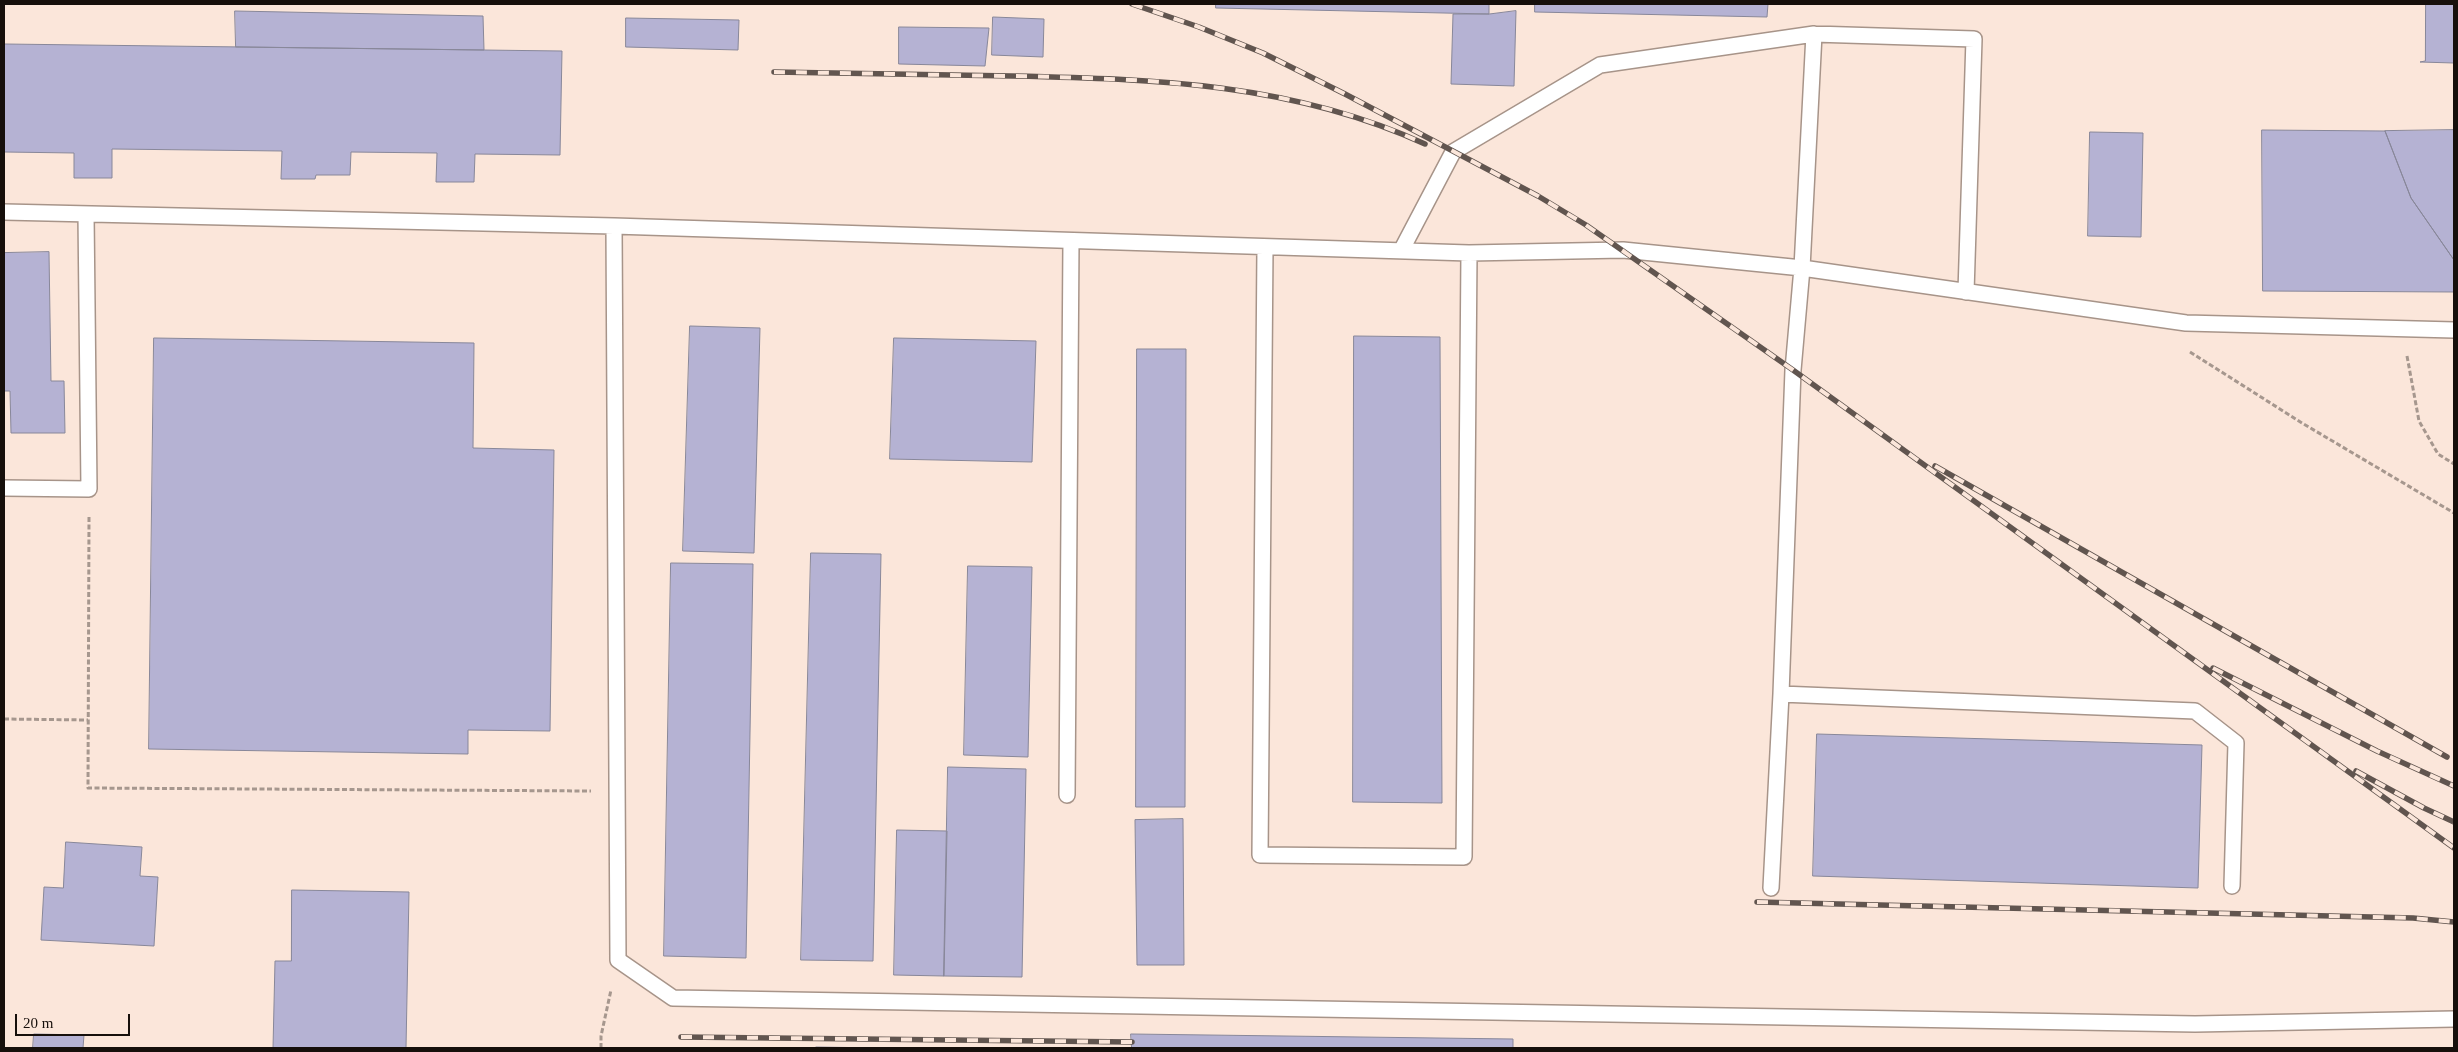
<!DOCTYPE html>
<style>
body{margin:0}
#map{position:relative;width:2458px;height:1052px;overflow:hidden;background:#fbe6da;font-family:Georgia,serif}
canvas{display:block}
.frame{position:absolute;inset:0;border:5px solid #160f0b;pointer-events:none}
.scale{position:absolute;left:15px;top:1014px;width:115px;height:22px;box-sizing:border-box;border:2px solid #160f0b;border-top:0;padding-left:6px;font-size:15px;line-height:18px;white-space:nowrap;color:#160f0b;-webkit-text-stroke:4px #fbe6da;paint-order:stroke}
</style>
<div id="map">
<canvas width="2458" height="1052"></canvas>
<div class="frame"></div>
<div class="scale">20 m</div>
</div>
<script>
const c = document.querySelector('canvas').getContext('2d');
c.lineJoin = 'round';
function fill(path, color) {
  c.fillStyle = color;
  c.fill(path, 'evenodd');
}
function stroke(path, color, width, dash) {
  c.strokeStyle = color;
  c.lineWidth = width;
  c.lineCap = dash ? 'butt' : 'round';
  c.setLineDash(dash || []);
  c.stroke(path);
}
const building = new Path2D(`
 M1216,4h273v10l-273,-6z
 M1535,4h233l-1,13 -232,-5z
 M2426,4h28v59l-34,-1 5,-1z
 M235,11l248,5 1,34 -248,-3z
 M1516,11l-2,75 -63,-2 2,-70h36z
 M993,17l51,2 -1,38 -51,-2z
 M626,18l113,2 -1,30 -112,-3z
 M899,27l90,1 -4,38 -86,-2z
 M4,44l558,7 -2,104 -85,-1 -1,28h-38l1,-29 -86,-1 -1,23h-34l-1,4h-34l1,-28 -170,-2v29h-38v-25l-70,-1z
 M2262,130l123,1 26,67 43,62v32l-191,-1z
 M2454,130v130l-43,-62 -26,-67z
 M2090,132l53,1 -2,104 -53,-1z
 M49,252l2,129h13l1,52h-54l-1,-42h-6v-138z
 M690,326l70,2 -6,225 -71,-2z
 M1354,336l86,1 2,466 -89,-1z
 M154,338l320,5 -1,105 81,2 -4,281 -82,-1v24l-319,-5z
 M894,338l142,3 -4,121 -142,-3z
 M1137,349h49l-1,458h-49z
 M811,553l70,1 -8,407 -72,-1z
 M671,563l82,1 -7,394 -82,-2z
 M968,566l64,1 -4,190 -64,-2z
 M1817,734l385,11 -4,143 -385,-12z
 M948,767l78,2 -4,208 -78,-1z
 M1183,819l1,146h-47l-2,-145z
 M897,830l50,1 -3,145 -50,-1z
 M66,842l76,5 -2,29 18,1 -4,69 -113,-6 3,-53 19,1z
 M292,890l117,2 -3,156h-133l2,-87h16z
 M34,1034l50,1 -1,13h-50z
 M1131,1034l382,5v9h-381z
 M816,1047l64,1h-64z`);
fill(building, '#b5b2d3');
stroke(building, '#888799', 1);
const lane = new Path2D(`
 M4,212l610,14
 M1265,247l-5,608 204,2 5,-604
 M1401,251l52,-99 147,-87 214,-31 160,5 -8,253
 M2454,330l-268,-7 -384,-55 -179,-18 -154,3 -855,-27 4,734 55,38 1522,26 259,-5
 M4,488l85,1 -3,-275
 M1781,694l414,17 41,32 -4,143
 M1067,795l4,-554
 M1771,888l10,-194 12,-324 9,-102 12,-234`);
stroke(lane, '#a79489', 18);
stroke(new Path2D(`
 M2190,352l112,71 152,90
 M2407,356l12,65 19,33 16,10
 M89,517l-1,271 503,3
 M4,719l84,1
 M601,1048v-12l10,-46`), '#a6978e', 3, [5, 2.5]);
stroke(lane, '#fff', 15);
const rail = new Path2D(`
 M1132,4l67,23 64,26 82,41 193,102 48,29 207,145 661,478
 M774,72c79,1 159,3 238,4 143,3 280,7 413,68
 M1935,466l512,291
 M2213,668l164,83 77,35
 M2356,771l68,37 30,14
 M1757,902l656,16 41,4
 M681,1037l451,5`);
stroke(rail, '#61554f', 5.5);
stroke(rail, '#fbe6da', 4, [11]);
</script>
